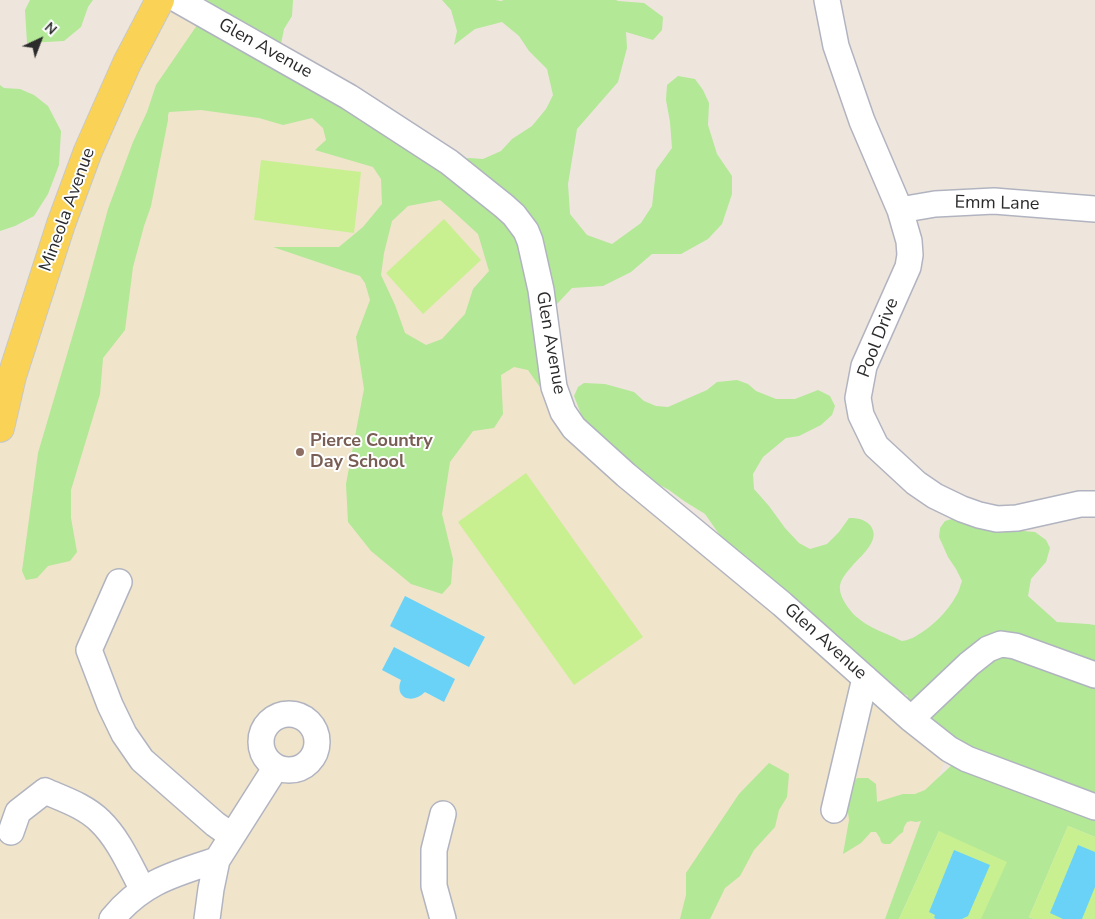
<!DOCTYPE html>
<style>
body{margin:0}
#map{position:relative;width:1095px;height:919px;overflow:hidden;background:#eee6dd;font-family:"Nunito Sans",sans-serif}
canvas{display:block}
.north{position:absolute;left:15px;top:15px;width:50px;height:50px;-webkit-text-stroke:4px #fff;paint-order:stroke;rotate:43deg;font-size:14px;font-weight:700;line-height:20px;text-align:center;color:#2b2b2b}
.north::after{content:'';display:block;margin:auto;width:18px;height:22px;background:#2b2b2b;clip-path:polygon(50% 0,100% 100%,50% 72%,0 100%)}
</style>
<div id="map">
<canvas width="1095" height="919"></canvas>
<div class="north">N</div>
</div>
<script>
const c = document.querySelector('canvas').getContext('2d');
c.lineJoin = 'round';
function fill(path, color) {
  c.fillStyle = color;
  c.fill(path, 'evenodd');
}
function stroke(path, color, width, dash) {
  c.strokeStyle = color;
  c.lineWidth = width;
  c.lineCap = dash ? 'butt' : 'round';
  c.setLineDash(dash || []);
  c.stroke(path);
}
function drawText(font, color, halo, rows, align = 'center') {
  c.font = font + ' "Nunito Sans",sans-serif';
  c.lineWidth = 4;
  c.setLineDash([]);
  c.textBaseline = 'middle';
  c.strokeStyle = halo;
  c.fillStyle = color;
  for (const [text, x, y, turn = 0] of rows) {
    c.save();
    c.translate(x, y);
    c.rotate((+turn || 0) * Math.PI / 180);
    c.textAlign = isNaN(turn) ? turn : align;
    if (halo) c.strokeText(text, 0, 0);
    c.fillText(text, 0, 0);
    c.restore();
  }
}
fill(new Path2D(`
 M160,0l289,162 114,250 386,337 -64,170h-885v-491l12,-52z`), '#f0e4cb');
fill(new Path2D(`
 M30,0h63l-5,7 -7,20 -17,14 -37,2 -2,-33z
 M207,0h86l-1,16 -8,13 -3,15 168,118 20,-4 14,1 18,-8 11,-12 20,-13 14,-17 7,-14 -6,-26 -18,-18 -10,-15 -17,-14 -27,7 -21,16 3,-14 -6,-21 -9,-10h53l6,1 3,-1h112l2,1 26,2 19,14 -1,13 -9,10 -27,-8 1,16 -9,34 -41,47 -9,55 2,30 17,21 25,9 29,-21 11,-17 4,-36 16,-22 -2,-26 -4,-22 1,-15 11,-9 17,3 8,11 6,13 -1,22 9,29 15,22v18l-10,30 -14,15 -27,15h-29l-21,18 -28,14 -31,2 -15,16 -11,25 6,70 -10,-9 -14,-20 -14,-3 -13,8 2,39 -9,14 -21,3 -23,31 -8,52 11,45 -2,25 -9,10 -31,-10 -40,-33 -23,-29 -2,-38 18,-95 -8,-52 14,-37 -5,-17 -5,-7 -19,-6 -68,-23h66l24,-20 19,-23 -1,-25 -8,-12 -58,-17 11,-10 -3,-12 -11,-10 -29,7 -24,-7 -58,-8 -32,2 -1,3v5l-17,86 -7,20 -11,41 -8,63 -22,28 -3,36 -29,96v28l6,34 -7,9 -22,5 -11,12 -11,2 -4,-9 16,-118 46,-156 24,-88 25,-67 14,-30 9,-27 48,-70zM440,200l14,12 24,22 11,37 -16,18 -8,25 -23,25 -16,6 -21,-12 -10,-28 -14,-30 3,-22 8,-32 16,-15z
 M0,85l4,3 16,1 14,6 14,11 13,25 -2,34 -11,29 -14,22 -19,10 -15,5z
 M737,380l11,4 8,7 20,8h19l23,-9 12,6 5,10 -3,9 -11,10 -22,11 -13,2 -23,19 -10,17 1,15 15,17 16,22 14,15 11,6 17,-5 12,-12 10,-14c9,0 15,1 21,7 17,21 -31,42 -30,64 0,9 11,24 18,29 7,7 24,14 33,18 3,1 8,4 11,5 3,0 11,-3 14,-5 15,-8 32,-25 40,-40 3,-4 4,-10 6,-15l-6,-12 -8,-12 -9,-20 1,-9 5,-7 10,-3 32,7 36,6 12,1 11,8 4,8 -4,14 -15,17 -3,17 29,26 31,2 7,1v212l-27,-11 -39,91 5,2h-60l-35,-88 -40,88h-14l36,-98 -5,1 -5,-1 -4,1 -3,5 -1,5 -4,3 -9,9h-6l-3,-2 -1,-4 -4,-6h-5l-10,11 -18,11 6,-34 -2,-16 2,-15 8,-11h11l8,6 1,18 26,-8h12l10,-4 29,-27 -56,-56 10,-11 -12,-6 -124,-104 -25,-29 -21,-13 -21,-30 -21,-13 -15,-11 -26,-14 -54,-48 -8,-14 -7,-18 4,-9 6,-4 21,1 29,8 10,9 12,5 12,1 39,-17 10,-8z
 M769,763l20,11 -2,23 -8,13 -4,17 -21,23 -14,26 -15,12 -15,31h-30l6,-24v-22l53,-79z`), '#b2e896');
fill(new Path2D(`
 M261,160l100,12 -7,61 -100,-13z
 M444,219l37,41 -58,54 -37,-41z
 M526,473l117,164 -69,48 -116,-163z
 M1068,826l27,11v82h-61l-5,-2z
 M939,831l68,31 -26,57h-82z`), '#c8f091');
fill(new Path2D(`
 M405,596l80,41 -16,30 -79,-41z
 M394,647l61,32 -11,23 -19,-10c-13,13 -31,6 -24,-12l-19,-10z
 M1078,845l17,7v35l-13,32h-19l-13,-6z
 M954,850l36,15 -22,51 -6,3h-26l-2,-1 1,-3 -6,-3z`), '#69d2f6');
const minor = new Path2D(`
 M178,0l171,97 100,65 55,44 10,9 12,16 4,10 11,49 13,97 9,25 11,16 52,47 156,129 129,115 38,30 18,10 128,48
 M827,0l9,46 26,75 38,89 9,31 1,14 -2,12 -44,99 -6,32 3,17 15,31 40,37 19,13 27,13 17,6 18,4 20,-1 63,-14h15
 M900,210l35,-6 59,-3 101,8
 M119,582l-30,68 21,55 14,29 18,26 73,64 17,12
 M261 742a28 28 0 1 1 56 0a28 28 0 1 1-56 0Z
 M911,719l58,-55 19,-15 13,-5 14,2 80,29
 M834,810l31,-132
 M443,814l-9,36v36l9,33
 M11,832l7,-20 27,-21c18,8 40,15 55,30 19,18 31,47 43,69
 M112,919c30,-37 62,-45 105,-59
 M207,919l4,-30 6,-29 59,-93`);
const major = new Path2D(`
 M0,428l12,-52 49,-152 27,-73 39,-88 33,-63`);
stroke(minor, '#b1b4c0', 28);
stroke(major, '#c8c8c8', 30);
stroke(minor, '#fff', 25);
stroke(major, '#f9d256', 28);
for (const [x, y, r, color] of [
 [300,452,5,"#8d6e63"]
]) {
  const dot = new Path2D();
  dot.arc(x, y, r, 0, 2 * Math.PI);
  c.fillStyle = color;
  c.fill(dot);
  stroke(dot, '#fff', 2);
}
drawText('18px', '#2b2b2b', '#fff', [
 ["Glen Avenue",265,49,29],
 ["Emm Lane",997,204,1],
 ["Mineola Avenue",68,210,-70],
 ["Pool Drive",879,338,-69],
 ["Glen Avenue",550,343,80],
 ["Glen Avenue",825,642,42]
]);
drawText('bold 18px', '#785e54', '#fff', [
 ["Pierce Country",310,442],
 ["Day School",310,463]
], 'left');
</script>
